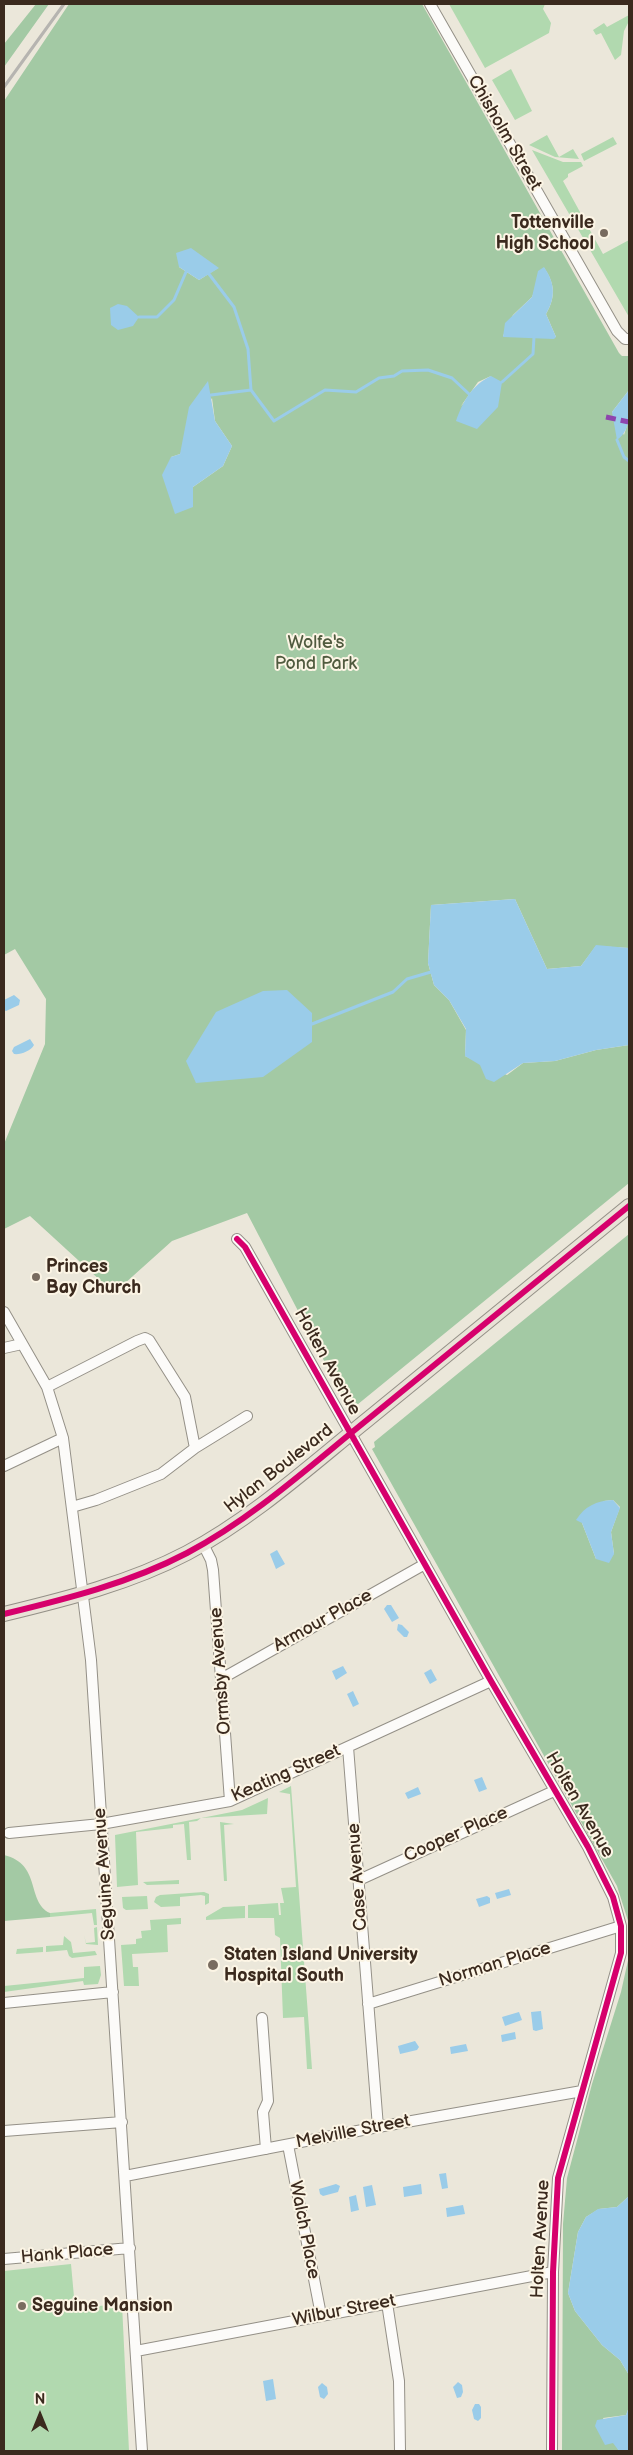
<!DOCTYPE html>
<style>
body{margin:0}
#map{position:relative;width:633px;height:2455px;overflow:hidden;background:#ebe7da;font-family:"Balsamiq Sans",sans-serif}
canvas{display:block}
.frame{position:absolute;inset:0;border:5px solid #3b2a1e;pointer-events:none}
.north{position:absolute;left:15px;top:2390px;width:50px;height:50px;-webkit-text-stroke:4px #fcf5e5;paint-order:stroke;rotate:0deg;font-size:14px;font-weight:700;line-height:20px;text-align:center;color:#3b2a1e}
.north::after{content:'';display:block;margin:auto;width:18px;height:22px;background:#3b2a1e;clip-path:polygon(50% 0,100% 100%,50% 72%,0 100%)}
</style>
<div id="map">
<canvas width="633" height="2455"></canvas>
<div class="frame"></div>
<div class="north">N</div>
</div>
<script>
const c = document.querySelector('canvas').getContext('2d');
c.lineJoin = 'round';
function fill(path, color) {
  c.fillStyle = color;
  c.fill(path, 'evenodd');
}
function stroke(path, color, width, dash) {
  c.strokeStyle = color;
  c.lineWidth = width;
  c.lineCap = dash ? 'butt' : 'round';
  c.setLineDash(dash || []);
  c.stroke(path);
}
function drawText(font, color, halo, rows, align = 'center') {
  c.font = font + ' "Balsamiq Sans",sans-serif';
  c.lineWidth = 4;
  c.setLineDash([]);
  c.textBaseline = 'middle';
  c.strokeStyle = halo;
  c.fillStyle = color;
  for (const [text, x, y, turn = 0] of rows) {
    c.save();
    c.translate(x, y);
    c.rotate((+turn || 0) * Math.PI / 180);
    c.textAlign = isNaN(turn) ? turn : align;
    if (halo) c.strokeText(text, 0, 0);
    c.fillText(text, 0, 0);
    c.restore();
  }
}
fill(new Path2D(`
 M449,4h96l-2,5 8,14 -2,10 -64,35z
 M629,15v6l-5,10 -3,24 -6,5 -14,-27 -5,2 -3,-5 11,-7 3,4z
 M511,69l21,42 -17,9 -23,-40z
 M547,135l12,22 14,-8 6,10 -24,-2 -26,-12z
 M613,137l4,7 -33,17 -3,-7z
 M532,150l31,12h18l2,4 -15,8v3l-5,4 40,73 26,-14v77z
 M291,1786l21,283h-5l-3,-52 -21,1 -3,-80 -5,-3 -1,-17h-26v-13l30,-2 1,12h2l-1,-12h4l-3,-15 15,-1 -6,-93 -11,-2z
 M268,1798l-1,16 -66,4 -4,3 -8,1 2,38h-4l-3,-36 -11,1v3l-37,4 2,53 -21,2 -2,-52 127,-25z
 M220,1822l14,2 -10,1 3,56h-3z
 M179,1880v4l-32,1 -4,-3z
 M204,1892l5,2v9l-4,2v-9l-4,-1 -21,2v9l-19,1 -7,-5 2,-5 4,-2z
 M147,1896l1,13 -22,1 -3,-2 -1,-11z
 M245,1906v12l-39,2v-3l17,-10z
 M96,1909l1,16h-3l-2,-12 -42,4v-4z
 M181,1918v6l-14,1 1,27 -36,2 1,13h5l1,19h-15l-3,-41 15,-1v-5l6,-1 -1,-7 10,-1 -1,-10z
 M97,1927l1,18 -12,-1 -2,-9 2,8 9,-1 -1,-14z
 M64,1936l7,6 2,11 22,-2 2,4 -25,3 -3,-2 -2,-6 -21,2v-6l17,-1z
 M43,1947v5l-27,2 1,-5z
 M100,1966l1,9 -3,9 -14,1 -1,-4 -79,11v-6l80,-8v-11z
 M71,2264l4,44 47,-4 7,147h-125v-180z`), '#b1d9af');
fill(new Path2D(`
 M36,4h13l-45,63v-23z
 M69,4h353l197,349 3,3h7v34l-17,22 12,23 5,-16v529l-33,-2 -15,20 -34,3 -32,-70 -84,6 -3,58 6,22 15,15 17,30 -1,26 42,19 16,-12 32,-2 41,-11 33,-5v138l-277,226 -7,-8 -98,-188 -75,28 -58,52 -84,-77 -26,13v-85l41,-100 1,-45 -31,-50 -11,6v-854zM179,267l39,1 -19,12zM544,268c11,15 12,29 2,46l10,23 -53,-1 10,-21 19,-18zM491,376l-30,30 17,-24zM212,398l3,23 17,25 -9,20 -30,21 -22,-30 9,-3z
 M629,1234v690l-12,-38 -245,-437 3,-2 -1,-5zM613,1500l7,7 -9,25 3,22 -18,5 -14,-36 22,-22z
 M4,1855c38,9 22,47 46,58v4l-46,4z
 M629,1956v240l-12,11 -18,2 -13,8 -8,15 -10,61 7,18 27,34 18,15 9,15v32l-3,8 -23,3 16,33h-57l1,-227 4,-46 25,-94 29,-92z`), '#a3c9a4');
fill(new Path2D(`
 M191,248l28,20 -20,12 -20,-13 -3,-14z
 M544,267c11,16 12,30 2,47l10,23 -2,2 -51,-2 2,-14 27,-26 6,-26z
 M118,304l9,2 12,11 -6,9 -15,4 -7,-5 -1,-17z
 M491,376l11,6 -4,25 -21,22 -21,-8c7,-20 16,-36 35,-45z
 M208,381l7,40 17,25 -9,20 -30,21v20l-18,7 -13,-39 9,-18 9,-3 9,-47z
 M629,390c0,17 4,39 -12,50l-5,-28z
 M515,899l32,70 34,-3 15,-21 33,3v97l-33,5 -41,11 -32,2 -29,19 -8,-3 -6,-14 -15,-9 1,-27 -17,-29 -15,-15 -6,-22 3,-58z
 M287,990l25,23v29l-49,35 -67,6 -10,-22 30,-49 47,-21z
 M14,995l6,5 -1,5 -13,6 -2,-1v-10z
 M30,1039l4,6c-3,6 -14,10 -20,9l-2,-3 2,-4z
 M613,1500l7,8 -9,24 3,22 -5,9 -13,-4 -14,-36 -6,-3c9,-14 20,-19 37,-20z
 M277,1550l8,14 -9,5 -6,-15z
 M387,1605h4l8,13 -7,4 -8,-13z
 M398,1624l4,1 7,7 -2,5h-3l-7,-7z
 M343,1666l4,7 -11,7 -4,-9z
 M431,1669l6,11 -7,4 -6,-11z
 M353,1691l6,13 -6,3 -6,-13z
 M482,1777l5,12 -8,3 -5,-12z
 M418,1787l3,7 -13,5 -3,-6z
 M509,1889l2,6 -14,4 -2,-6z
 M487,1896l3,2v5l-11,4 -3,-8z
 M541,2011l2,18 -7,2 -3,-1 -2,-18z
 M519,2012l3,8 -17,6 -3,-9z
 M515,2032l1,7 -14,3 -1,-7z
 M415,2041l4,6 -2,3 -17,4 -2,-8z
 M466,2044l2,7 -17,3 -1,-7z
 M446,2173l2,15 -6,1 -3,-15z
 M336,2184l4,2 -2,6 -15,4 -3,-2 -1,-5z
 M421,2184l1,10 -18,3 -1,-10z
 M372,2185l4,20 -10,2 -3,-20z
 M356,2195l3,15 -8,2 -2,-15z
 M629,2196v179l-9,-15 -18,-15 -27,-34 -7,-18 10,-61 8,-15 12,-8 19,-2z
 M463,2205l2,9 -18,3 -1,-9z
 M273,2379l3,20 -10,2 -3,-20z
 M458,2382l4,3 1,7 -2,5 -4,1 -4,-11z
 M322,2383l5,4 1,7 -4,5 -4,-2 -2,-10z
 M475,2404h4l2,3v11l-3,3 -4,-2 -2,-9z
 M629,2407v44h-10l-6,-8 -8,2 -10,-19 2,-6 29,-5z`), '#9acce9');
stroke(new Path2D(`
 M209,274l25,33 14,42 3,41
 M139,317h18l17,-17 12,-28
 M502,382l31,-28 1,-17
 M211,395l40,-5 23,31 51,-31 31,2 23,-14 15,-2 8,-5 26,-1 24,8 17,16
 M617,440l7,17 5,4
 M312,1024l81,-32 14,-13 24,-7`), '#9acce9', 3);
const minor = new Path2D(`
 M430,4l187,327 8,8h4
 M237,1239l8,8 246,434 97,166 25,50 8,29v27l-63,225 -5,94 -1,179
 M4,1312l43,75 16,51 28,222 51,791
 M4,1348l18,-4
 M47,1387l90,-46 8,-3 4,2 36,57 10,51
 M4,1466l59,-28
 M72,1507l24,-7 65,-26 34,-26 52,-32
 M203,1544l8,16 2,10 17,231
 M221,1679l204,-115
 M348,1747l30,380
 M9,1833l92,-9 129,-23 261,-120
 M359,1880l195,-89
 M4,2003l109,-11
 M368,2004l253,-78
 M262,2018l6,83 -5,11 3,37
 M4,2131l118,-9
 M288,2145l33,170
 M125,2176l253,-49 204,-36
 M4,2259l126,-11
 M387,2303l12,78 1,70
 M136,2351l417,-79`);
const major = new Path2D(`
 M4,1614c62,-15 126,-31 183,-61 66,-35 123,-87 180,-133 88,-71 175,-143 262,-214`);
stroke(minor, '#949087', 12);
stroke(major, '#949087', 16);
stroke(minor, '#fcfbf9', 10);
stroke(major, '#e8e2d6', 14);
stroke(new Path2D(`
 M4,87l60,-83`), '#b6b4b0', 3);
stroke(new Path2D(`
 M606,417l23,5`), '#8e44ad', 5, [10, 5]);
stroke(new Path2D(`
 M237,1239l8,8 246,434 97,166 25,50 8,29v27l-63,225 -5,94 -1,179
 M4,1614c62,-15 126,-31 183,-61 66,-35 123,-87 180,-133 88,-71 175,-143 262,-214`), '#d6006c', 6);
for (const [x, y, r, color] of [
 [604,233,5,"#796c60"],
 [36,1277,5,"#796c60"],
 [213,1965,6,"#796c60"],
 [22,2306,5,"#796c60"]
]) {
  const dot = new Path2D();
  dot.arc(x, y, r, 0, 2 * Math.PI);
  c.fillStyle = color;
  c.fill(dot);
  stroke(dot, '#fcf5e5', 2);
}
drawText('18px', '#3b2a1e', '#fcf5e5', [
 ["Chisholm Street",504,133,60],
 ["Holten Avenue",327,1362,61],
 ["Hylan Boulevard",279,1469,-38],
 ["Armour Place",323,1621,-29],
 ["Ormsby Avenue",221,1671,-94],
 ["Keating Street",286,1774,-24],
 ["Holten Avenue",579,1805,60],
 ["Cooper Place",456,1835,-24],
 ["Seguine Avenue",105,1874,-94],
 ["Case Avenue",358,1877,-94],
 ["Norman Place",495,1965,-17],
 ["Melville Street",353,2132,-11],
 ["Walch Place",304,2230,79],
 ["Holten Avenue",541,2239,-87],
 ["Hank Place",67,2254,-5],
 ["Wilbur Street",344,2311,-11]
]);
drawText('bold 18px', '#3b2a1e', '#fcf5e5', [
 ["Tottenville",594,223,"right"],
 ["High School",594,244,"right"],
 ["Princes",46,1267],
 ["Bay Church",46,1288],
 ["Staten Island University",224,1955],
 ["Hospital South",224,1976],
 ["Seguine Mansion",32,2306]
], 'left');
drawText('18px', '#505b3f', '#fcf5e5', [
 ["Wolfe's",316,643],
 ["Pond Park",316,664]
]);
</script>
